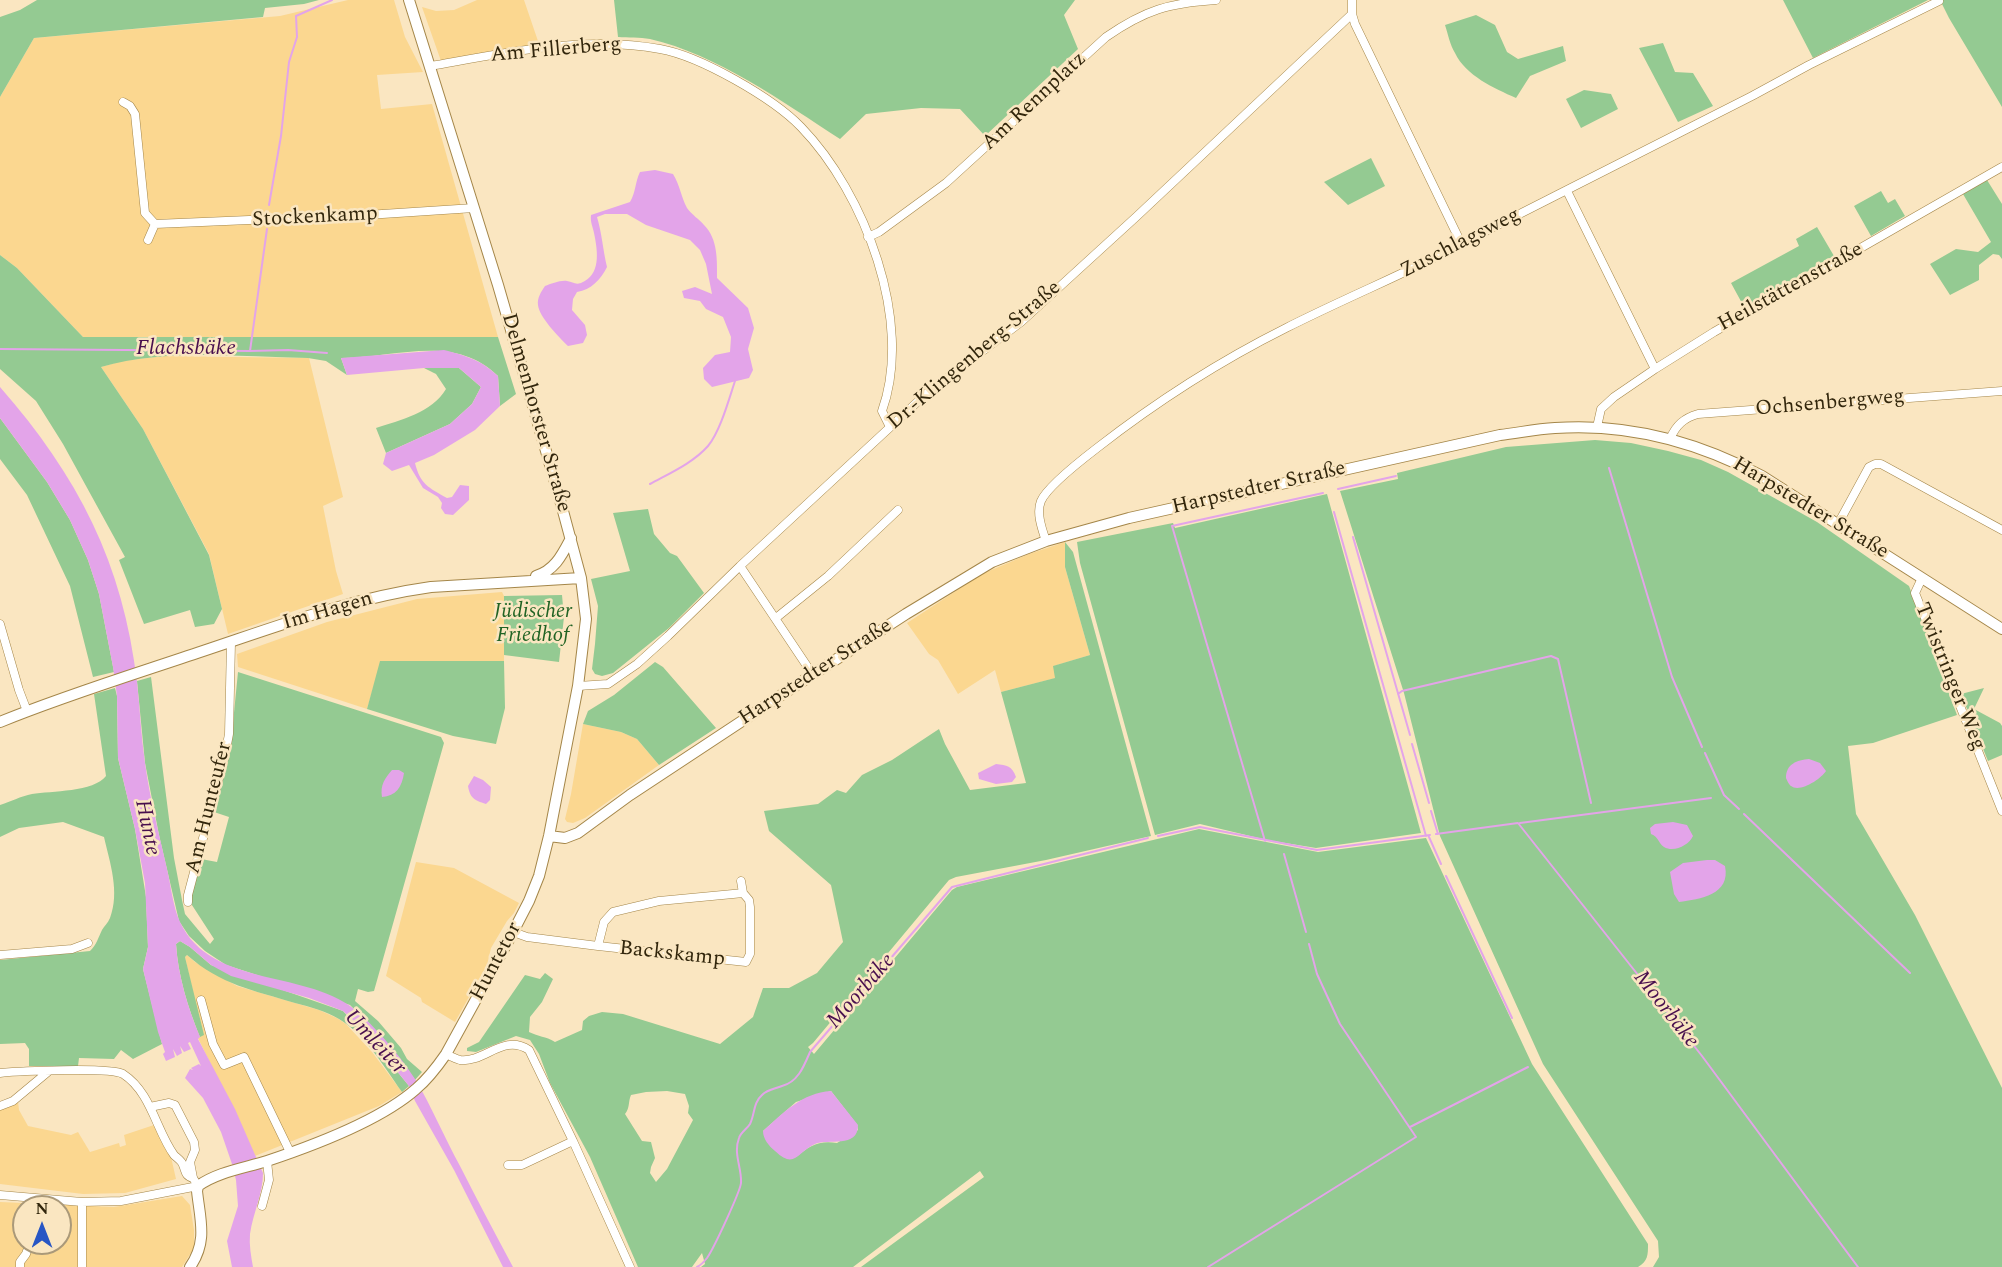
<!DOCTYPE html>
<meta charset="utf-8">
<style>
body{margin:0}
#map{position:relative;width:2002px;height:1267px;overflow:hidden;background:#fae6c1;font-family:Spectral,serif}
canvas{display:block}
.north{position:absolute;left:12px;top:1195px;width:60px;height:60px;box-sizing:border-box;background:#fae6c1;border:2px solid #aa9979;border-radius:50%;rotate:0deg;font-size:16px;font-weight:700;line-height:24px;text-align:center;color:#32260c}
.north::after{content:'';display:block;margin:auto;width:21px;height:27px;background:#2856c4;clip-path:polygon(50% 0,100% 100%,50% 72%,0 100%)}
</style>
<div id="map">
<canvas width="2002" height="1267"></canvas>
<div class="north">N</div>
</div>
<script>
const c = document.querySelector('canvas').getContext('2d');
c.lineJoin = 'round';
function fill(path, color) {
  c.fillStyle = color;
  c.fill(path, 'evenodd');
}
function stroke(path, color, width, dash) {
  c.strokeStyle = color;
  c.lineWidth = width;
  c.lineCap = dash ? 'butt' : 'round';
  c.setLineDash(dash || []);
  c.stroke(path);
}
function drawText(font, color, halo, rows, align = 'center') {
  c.font = font + ' Spectral,serif';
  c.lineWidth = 5;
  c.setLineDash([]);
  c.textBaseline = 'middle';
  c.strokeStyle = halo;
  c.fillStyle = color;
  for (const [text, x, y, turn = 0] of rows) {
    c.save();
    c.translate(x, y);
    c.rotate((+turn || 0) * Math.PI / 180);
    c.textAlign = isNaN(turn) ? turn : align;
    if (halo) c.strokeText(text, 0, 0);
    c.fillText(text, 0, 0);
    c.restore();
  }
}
fill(new Path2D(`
 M348,0h46l11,37 18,35 -46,3 4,34 51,-5 66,233h-415l-66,-69 -17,-13v-158l34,-59 246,-22z
 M477,0h47l15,44 -98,17 -19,-54 14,4 18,-1z
 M164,356l145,2 34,139 -20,9 13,65 7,23 -115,40 -19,-80 -66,-125 -42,-62 21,-6z
 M1065,542v25l25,88 -36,11 2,12 -55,14 -6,-22 -37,24 -20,-34 -9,-6 -22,-31 75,-49 47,-20z
 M502,592l2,4v65h-123l-14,48 -129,-42 -1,-13 90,-32 90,-23z
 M583,724l38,8 16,7 22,26 -74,53 -12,5 -6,-1 -2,-3 6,-25z
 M416,862l38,6 65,35 -5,10 -7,8 -16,27 -4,17 -32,57 -33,-20 -1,-4 -35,-22z
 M187,955l8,7 42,24 82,24 18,8 9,6 26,28 30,40 -23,14 -124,50 -57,-118 -6,-50 -7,-31z
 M18,1101l1,9 9,16 43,9 7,-3 12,20 29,-9 1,4 6,-2 -2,-10 30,-10 17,32 5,22 -51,14 -42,1 -83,-10v-76z
 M182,1196l8,9 4,25v18l-12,19h-182v-65l114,5zM24,1207h36v36h-36z`), '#fbd790');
fill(new Path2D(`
 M37,0h282l-15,4 -39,4 -2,9 -229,21 -34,59v-80l20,-7z
 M614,0h461l-11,15 14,34 -93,87 -25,-27 -39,-1 -55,6 -26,25c-57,-37 -124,-85 -190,-100 -10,-2 -22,-1 -32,-2z
 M1783,0h145l-115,58z
 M1940,0h62v107l-53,-89z
 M1476,15l19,10 12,27 11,7 45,-13 3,15 -36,15 -14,22c-22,-10 -50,-22 -61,-45 -5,-8 -7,-19 -10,-28z
 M1663,43l12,29 18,1 20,33 -35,16 -39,-74z
 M1584,90l27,4 7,15 -37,19 -15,-29z
 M1371,158l14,28 -37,19 -24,-23z
 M1987,180l15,24v55l-3,-4 -6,-1 -14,11v15l-29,15 -20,-31 26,-15 22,3 13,-10 -28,-48z
 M1881,191l7,12 7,-4 10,17 -34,20 -17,-30z
 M1817,227l17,29 -85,50 -6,-1 -12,-22 68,-37 -3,-7z
 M0,255l17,13 66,69h415l18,57 -16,12 -2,-30c-44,-43 -102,-18 -157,-18l6,17 -21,-14 -18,-3c-68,-1 -141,-10 -207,9l42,62 66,126 13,54 -8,15 -19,3 -5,-17 -46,14 -25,-64 6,-3 -62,-113 -27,-43 -36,-32z
 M424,368h35l22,19 -9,17 -22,20 -64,29 -10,-25c24,-8 56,-15 70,-39l-10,-15z
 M0,418l47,64 23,38 18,40 11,34 15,78 -21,5 -23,-91 -43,-91 -27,-36z
 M1595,440l36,3 37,8 33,9 27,12 89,50 92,64 48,129 -84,28 -25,3 8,68 59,101 87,173v179h-349l6,-10 -1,-16 -115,-177 -103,-228 -36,-143 -64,-202 58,-12 -1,-6 109,-26z
 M1327,494l94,339 -105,15 -49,-8 -67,-16 -45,11 -75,-272 -3,-21 96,-19 2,5z
 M648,509l6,25 16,19 7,3 27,37 -35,35 -56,45 -11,3 -7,-2 -3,-5 3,-25 3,-38 -7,-27 39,-8 -17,-58z
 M1065,542l8,10 78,284 -105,24 -90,17 -7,3 -136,163 -5,4 6,7 138,-164 5,-3 242,-58 119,23 108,-14 106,226 116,180c0,11 0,17 -10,23h-777l123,-90 -4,-6 -127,96h-152l4,-3 -3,-11 -10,14h-54l-48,-110 -40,-74 -11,-29 -9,-14 -14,-4 -40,16 -9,-1v-3l12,-6 46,-67 15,4 5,-6 8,6 -11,23 -12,15 -1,15c10,5 16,4 26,10l27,-12 1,-9 6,-5 13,-4 21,2 97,30 33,-27 10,-29h26l28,-15 26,-31 -12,-57 -62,-54 -5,-20 54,-7 19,-14 9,3 16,-18 30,-15 47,-31 6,15 25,46 56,-7 -25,-91 54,-14 -2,-12 37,-11 -25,-88zM667,1091l18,3 4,12 -1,7 5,7 -26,49 -11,13 -6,-9 1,-6 4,-9 -4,-16 -9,-1 -17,-27c5,-6 3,-12 6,-19l15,-3zM831,1091l26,34 1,5 -21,13c-18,-3 -28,3 -41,14l-33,-26 33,-29z
 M562,595l2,22 -5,45 -55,-7v-59z
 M380,661h124l1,47 -9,36 -43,-8 -86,-27z
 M655,662l8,5 53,61 -57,37 -22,-26 -16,-7 -38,-8 5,-13 26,-16z
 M238,672l203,65 3,6 -70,248 -6,1 -10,-3 -3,12 23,20 23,27 6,11 15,13 -7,8 -35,-45 -30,-30 -124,-40 -21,-14 -16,-15 -10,-15 -20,-86 -14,-72 -8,-82 14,-4 23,181 8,42 3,14 25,30 4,-5 -24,-37 11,-43 16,3 12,-45 -15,-5 16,-59z
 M115,688l2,8 1,62 17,71 11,68 2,50 -5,22 19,75 -29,15 -12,-9 -7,9 -35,-1 -1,8h-49v-17l-4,-6 -25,1v-84l90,-9c7,-7 8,-13 12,-21 2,-4 6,-7 8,-12 10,-26 0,-55 -6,-81l-41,-15 -44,6 -19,9v-32c10,-3 21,-9 32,-11 19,-3 62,-2 74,-18l-12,-82z
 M1984,688l-10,21 26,14 2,3v29l-14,6 -27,-67z
 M180,941l10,6 21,18 132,46 36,38 30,37 -7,6c-18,-25 -36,-57 -63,-73 -13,-8 -29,-12 -44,-16 -42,-13 -74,-18 -108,-48l-2,2 19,78 -4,2c-12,-29 -22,-61 -24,-93z`), '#94ca92');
fill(new Path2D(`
 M655,170l18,4c7,11 8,23 14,34 5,7 12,11 17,17 14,14 13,35 13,53l31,30 6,20 -6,21 5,21 -4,8 -37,9 -8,-8 -1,-11 12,-13 15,-3 1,-15 -8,-20 -17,-8 -6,-8 -16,-3 -2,-7 13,-4 17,7 -6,-30 -6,-14 -10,-10 -44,-15 -19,-11h-22l-8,3c5,17 6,33 10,50 -6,12 -16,23 -30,25l-4,7 -1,11 13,15 2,10 -4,8 -15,3c-9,-9 -29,-29 -30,-41 -1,-7 3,-13 7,-19 6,-2 15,-6 22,-5 6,1 8,4 14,2 20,-8 17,-31 13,-50 -1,-6 -4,-11 -3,-18l39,-13c6,-10 5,-20 10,-30z
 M444,350c23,6 37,10 54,26l2,30 -25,24 -41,25 -19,8c5,21 14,25 32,35l5,-1 8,-12 9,1v14l-16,15 -8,-1 -4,-6 1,-5 -4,-6 -15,-9 -14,-23 -17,6 -9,-7 3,-11 64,-29 22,-20 9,-17 -22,-19h-35l-77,7 -6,-17z
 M0,387c78,89 123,176 137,295 3,27 4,54 8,81 5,36 14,71 22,106 4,17 6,38 13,53 32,68 130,46 179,91 19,17 42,44 56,66 17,28 29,58 45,87 17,34 35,67 53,101h-10l-49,-97 -39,-69 -6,-15 -30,-37 -26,-29 -10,-9 -34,-13 -78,-22 -20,-11 -21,-18 -10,-6 -4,3c2,32 12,64 24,93l-2,2 37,70 28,64c0,21 -10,40 -13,61 -1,11 1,22 3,33h-21l-5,-26 11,-35 -2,-26 -4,-16 -11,-32 -18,-34 -18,-20 5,-9 3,1 -2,-2 8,-4 2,2 -11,-24 -2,1 3,6 -7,3 -4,-6 2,7 -5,3 -4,-7 2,8 -9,4 -3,-7 2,-2 -7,-20 -15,-63 5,-22 -3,-64 -10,-54 -17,-71 -1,-62 -4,-29 -14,-73 -11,-34 -18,-40 -23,-38 -47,-64z
 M1809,759l11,4 6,8c-5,8 -26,22 -35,15 -2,-1 -4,-6 -5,-8 0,-14 11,-18 23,-19z
 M996,764c11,1 16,2 20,13l-4,5 -16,2 -17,-5 -1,-6z
 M392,770h7l5,3c-2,14 -8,23 -22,24 -2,-12 3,-19 10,-27z
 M474,776l9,4 8,7 -1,13 -4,4c-12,-4 -16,-6 -18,-18z
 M1673,822l14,3 6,11c-4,9 -19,17 -29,11 -6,-4 -5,-10 -13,-13l-1,-6 5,-4z
 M1707,860h8l10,6c6,29 -25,33 -46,36l-5,-8 -4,-22 13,-9z
 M831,1091l27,34c0,24 -30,13 -43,19 -18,8 -20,26 -40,7 -6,-5 -12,-12 -12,-20 21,-19 39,-38 68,-40z`), '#e3a4e9');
stroke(new Path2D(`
 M269,205l12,-69 8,-74 8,-25 -1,-21 36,-16
 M0,349l250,2 17,-122
 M250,351l38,-1 39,3
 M1609,468l63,209 30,70
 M650,484c20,-11 43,-21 58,-38 12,-14 21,-47 27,-65
 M1338,489l58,-13
 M1334,512l92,324
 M1353,537l57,198
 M1398,694l4,-3 149,-35 7,3 33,144
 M1412,744l17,59
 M1705,753l19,42 15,14
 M1431,811l7,23
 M1744,814l166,159
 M1520,823l191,-25
 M1436,834l82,-11 184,233 156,211
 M1158,836l42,-9 117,23 113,-15
 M1429,837l12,27
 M1265,841l-93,-315 151,-33
 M1284,854l22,78
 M1446,876l66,142
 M1410,1127l118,-60
 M697,1267c4,-2 7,-5 10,-9 7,-10 33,-66 34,-75 1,-15 -8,-29 -2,-45 2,-6 8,-9 11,-14 5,-10 3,-21 12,-29 6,-6 13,-6 20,-9 16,-4 22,-20 28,-34l142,-165 196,-49
 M1208,1267l208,-130 -76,-113 -23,-50 -8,-30`), '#e3a4e9', 2);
stroke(new Path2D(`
 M24,1204v35`), '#d2c09d', 8, [8, 4]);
const street = new Path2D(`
 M1352,0v14l3,10 107,221
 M431,66c73,-13 154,-31 229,-17 40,7 113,49 141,78 64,66 113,195 81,284l8,16
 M123,102l7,4 5,8 10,99 10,11
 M1567,191l88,178
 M868,237l11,-5 67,-49 160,-146c39,-27 63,-34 110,-37
 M148,240l7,-16 212,-9 107,-7
 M1597,427l4,-18 13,-12 41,-28 59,-37 288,-165
 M1670,439c6,-14 14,-21 28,-25l304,-23
 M1838,524l31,-57 6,-3h6l121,66
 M1046,541c-4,-12 -10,-28 -5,-40 6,-14 43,-43 56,-53 59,-46 123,-87 189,-120 67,-34 136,-61 202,-98l264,-134 57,-31 130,-64
 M740,566l73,109
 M1922,578l-7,15 87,218
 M776,618l52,-42 70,-66
 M0,624l19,66 8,21
 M578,686l30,-2 29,-20 31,-28 72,-70 186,-172 95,-72 115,-105 216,-203
 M741,881l2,12
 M188,902v-7l37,-140 4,-21 2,-92
 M513,932l14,5 71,9 6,-24 9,-10 46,-11 74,-7 10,-1 6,7 1,7v47l-4,8 -148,-16
 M0,955l72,-6 16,-6
 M201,1000l12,44 11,21 20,-8 46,95
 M446,1054c4,2 10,5 14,6 25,3 43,-27 69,-10l44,91 57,126
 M0,1073c19,-2 111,-6 123,1 28,18 33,56 51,81 3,3 8,6 9,10 3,7 2,11 10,13
 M0,1106l13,-5 36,-30
 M508,1165h14l51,-24
 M0,1195l82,7 39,-1 77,-15 -5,-8 -3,-16 5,-12 -1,-8 -19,-37 -6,-2 -19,4
 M262,1206l7,-26 -2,-19
 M20,1267v-5l6,-8 1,-3
 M82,1267v-65`);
const secondary = new Path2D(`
 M536,576c19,-6 26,-21 35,-38
 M0,722c66,-27 135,-48 203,-71 75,-25 149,-53 228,-64l150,-9
 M549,836l16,2 13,-5 52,-38 156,-103 120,-78 86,-52 54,-21 83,-23 371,-83c18,-2 36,-6 55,-7 72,-5 143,14 207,48l240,153
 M190,1267c18,-26 10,-47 7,-76l1,-5c19,-14 47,-18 69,-25 45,-15 114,-41 149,-72 12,-10 21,-22 30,-35l67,-122 16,-31 10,-25 10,-40 29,-150 8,-67 -5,-41 -22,-82 -61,-211 -89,-285`);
stroke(street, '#a48649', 9);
stroke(secondary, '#a48649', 12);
stroke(street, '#fff', 8);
stroke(secondary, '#fff', 10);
drawText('21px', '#32260c', '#fae6c1', [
 ["Am Fillerberg",556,51,-5],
 ["Am Rennplatz",1035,102,-43],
 ["Stockenkamp",315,218,-3],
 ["Zuschlagsweg",1461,244,-27],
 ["Heilstättenstraße",1791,288,-29],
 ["Dr.-Klingenberg-Straße",975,356,-40],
 ["Ochsenbergweg",1830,404,-5],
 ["Delmenhorster Straße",535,413,74],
 ["Harpstedter Straße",1259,489,-13],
 ["Harpstedter Straße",1810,509,31],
 ["Im Hagen",328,612,-16],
 ["Harpstedter Straße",816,673,-33],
 ["Twistringer Weg",1949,677,68],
 ["Am Hunteufer",210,808,-76],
 ["Backskamp",672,955,6],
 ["Huntetor",497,962,-62]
]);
drawText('italic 21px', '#216324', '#fae6c1', [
 ["Jüdischer",533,613],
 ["Friedhof",533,637]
]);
drawText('italic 22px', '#480f4e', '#fae6c1', [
 ["Flachsbäke",186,350],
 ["Hunte",146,828,78],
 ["Moorbäke",862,992,-49],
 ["Moorbäke",1665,1010,52],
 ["Umleiter",374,1043,47]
]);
</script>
